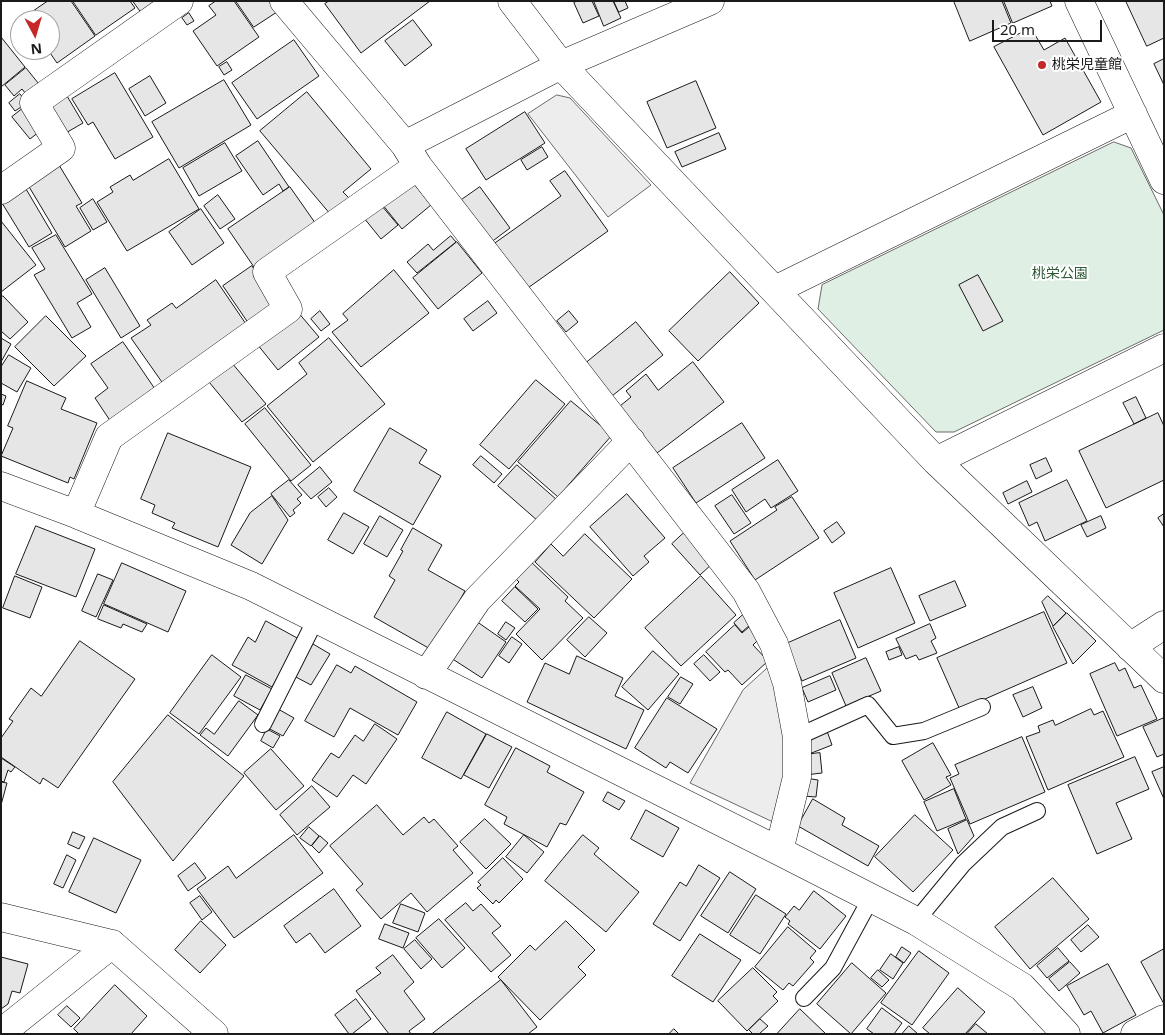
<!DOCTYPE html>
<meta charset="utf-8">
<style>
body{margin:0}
#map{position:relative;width:1165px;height:1035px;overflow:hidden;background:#fff;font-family:"Noto Sans",sans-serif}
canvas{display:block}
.frame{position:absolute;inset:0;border:2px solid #1a1a1a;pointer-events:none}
.north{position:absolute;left:10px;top:10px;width:50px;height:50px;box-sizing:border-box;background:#fff;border:1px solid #a3a3a3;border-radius:50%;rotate:174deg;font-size:14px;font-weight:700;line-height:20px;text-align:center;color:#1a1a1a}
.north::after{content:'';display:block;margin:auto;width:18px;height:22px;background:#c62828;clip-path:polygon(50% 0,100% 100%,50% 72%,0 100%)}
.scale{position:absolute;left:992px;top:20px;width:110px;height:22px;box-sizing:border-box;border:2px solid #1a1a1a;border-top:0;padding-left:6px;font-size:15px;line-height:18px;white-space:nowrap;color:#1a1a1a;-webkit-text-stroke:4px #fff;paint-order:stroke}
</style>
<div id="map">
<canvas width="1165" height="1035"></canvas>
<div class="frame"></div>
<div class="north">N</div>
<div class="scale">20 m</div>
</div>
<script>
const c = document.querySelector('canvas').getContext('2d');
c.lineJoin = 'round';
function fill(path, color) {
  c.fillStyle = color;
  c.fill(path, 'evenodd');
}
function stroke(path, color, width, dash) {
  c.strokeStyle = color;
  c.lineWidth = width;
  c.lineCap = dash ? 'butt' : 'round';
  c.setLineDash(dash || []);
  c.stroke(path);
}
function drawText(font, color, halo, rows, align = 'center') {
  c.font = font + ' "Noto Sans","Noto Sans JP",sans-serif';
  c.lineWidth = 4;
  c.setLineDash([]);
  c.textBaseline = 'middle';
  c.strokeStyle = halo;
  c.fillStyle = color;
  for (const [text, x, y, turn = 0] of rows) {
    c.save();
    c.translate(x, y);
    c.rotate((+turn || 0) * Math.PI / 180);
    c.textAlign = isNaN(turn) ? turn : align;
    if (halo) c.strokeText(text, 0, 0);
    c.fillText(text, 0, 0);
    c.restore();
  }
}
const green = new Path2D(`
 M1114,142l17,6 33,67v115l-210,102h-18l-118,-123 4,-24z`);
fill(green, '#e0efe3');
stroke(green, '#6a6a6a', 1);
const parking = new Path2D(`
 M557,95l13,3 81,87 -43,32 -80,-103z
 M772,664l17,72v40l-16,46 -83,-39 53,-93z`);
fill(parking, '#ededed');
stroke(parking, '#6a6a6a', 1);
const building = new Path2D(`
 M48,1h23l24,35 -38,27 -9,-13h2v-30h-23l-2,-3z
 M73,1h57l5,7 -39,27z
 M133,1h23l-15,11z
 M216,1h18l25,36 -42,29 -24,-35 23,-16 -7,-9z
 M236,1h33l8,11 -23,15z
 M329,1h101l-69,52 -36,-49z
 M577,1h15l7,15 -16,7 -9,-20z
 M594,1h19l8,17 -17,8z
 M614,1h11l3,7 -9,4z
 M954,1h48l9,22 -41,18z
 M1004,1h46l2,5 -39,17z
 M1126,1h38v37l-17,8z
 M189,13l5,8 -7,4 -5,-7z
 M413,20l19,25 -27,21 -20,-25z
 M1031,28l13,22 21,-12 36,64 -58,33 -49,-88z
 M1,37l24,30 -24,20z
 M294,40l25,36 -62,43 -25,-36z
 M1164,59v26l-10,-21z
 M227,62l5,8 -8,5 -5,-8z
 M26,68l17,21 -13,10 -8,-10 -8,7 -9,-11z
 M115,73l38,64 -38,22 -22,-37 -5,3 -16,-26z
 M150,76l16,27 -21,13 -16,-27z
 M224,80l27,45 -72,43 -27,-46z
 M696,81l20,47 -49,20 -20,-46z
 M307,92l64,77 -28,23 7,7 -19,16 -71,-84z
 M20,94l7,9 -12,8 -6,-8z
 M67,96l16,27 -19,11 -16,-27z
 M26,106l18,22 -14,11 -18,-22z
 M525,112l20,31 -59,37 -20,-31z
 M719,133l7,16 -44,18 -7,-15z
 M258,141l31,46 -6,4 -4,-7 -16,11 -27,-39z
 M225,143l17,28 -43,25 -16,-28z
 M542,147l6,10 -21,13 -6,-10z
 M169,159l30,50 -72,42 -30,-49 16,-10 -3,-5 20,-12 3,5z
 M59,165l23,38 -6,3 15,25 -26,16 -37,-62z
 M565,171l43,60 -83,59 -33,-45 69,-49 -11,-15z
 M411,180l20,25 -29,24 -20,-25z
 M290,187l28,40 -62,43 -28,-41z
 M480,187l30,41 -20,15 -30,-42z
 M26,189l26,44 -23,14 -27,-44z
 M218,195l17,24 -15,10 -16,-23z
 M93,199l14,23 -14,8 -13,-22z
 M381,205l17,20 -17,14 -17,-21z
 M201,209l23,34 -32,22 -23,-33z
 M1,221l35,44 -35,27z
 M56,235l36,59 -15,9 14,24 -19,11 -38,-63 11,-6 -13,-21z
 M451,236l5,6 -39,31 -10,-11 21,-18 5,6z
 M457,242l25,31 -44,36 -25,-31z
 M252,266l28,41 -29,20 -28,-41z
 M105,268l35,58 -19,12 -35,-58z
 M394,270l35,43 -68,54 -29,-35 16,-12 -5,-6z
 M730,272l29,31 -61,58 -29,-30z
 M978,275l25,46 -20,10 -24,-46z
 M216,280l32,47 -84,58 -33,-47 20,-13 -4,-5 25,-17 4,5z
 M3,296l25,26 -18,17 -9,-8v-33z
 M488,301l9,12 -24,18 -9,-12z
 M297,311l22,26 -41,33 -21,-26z
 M320,311l10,13 -9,7 -10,-12z
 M569,311l9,11 -12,10 -9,-11z
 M46,316l40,40 -32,30 -39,-39z
 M636,322l27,33 -51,41 -26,-33z
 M1,338l10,6 -10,18z
 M329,338l56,66 -72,58 -46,-56 40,-32 -8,-11z
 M123,342l34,50 -46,30 -16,-24 13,-10 -17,-24z
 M9,355l22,13 -14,24 -16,-9v-16z
 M693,362l31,40 -67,51 -37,-47 11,-9 -5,-6 20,-17 12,16z
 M232,363l34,41 -24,18 -33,-40z
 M536,380l29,24 -56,65 -29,-24z
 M27,381l39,17 -5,11 36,14 -23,56 -4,-2 -2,6 -67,-27 12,-28 -5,-2z
 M1,394l5,2 -3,9 -2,-1z
 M1136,397l10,21 -12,6 -11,-21z
 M571,401l41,34 -54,62 -40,-35z
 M265,408l46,57 -20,16 -46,-57z
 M1158,413l6,13v54l-58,28 -27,-57z
 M742,423l23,35 -69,45 -23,-35z
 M390,428l37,22 -8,13 22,13 -28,49 -59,-34z
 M168,433l83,34 -33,80 -46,-19 3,-5 -23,-10 3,-8 -14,-6z
 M481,456l21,18 -8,9 -21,-18z
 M1046,458l6,13 -16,8 -6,-14z
 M778,460l20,31 -27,17 -6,-9 -19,13 -14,-22z
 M517,465l40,35 -19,21 -40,-35z
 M320,467l12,15 -21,17 -13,-14z
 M289,480l13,15 -5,4 4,4 -8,7 2,3 -5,4 -19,-23z
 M1067,480l20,41 -42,20 -8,-19 -8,4 -10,-23z
 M1027,481l5,11 -24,12 -5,-11z
 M329,488l8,9 -11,10 -8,-10z
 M627,494l38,44 -21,18 5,6 -16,14 -43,-49z
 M732,495l19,28 -17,11 -19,-28z
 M272,496l16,24 -26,44 -31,-19 19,-32z
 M792,497l27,41 -64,42 -25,-39 47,-31 -2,-3z
 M344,513l25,14 -16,27 -25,-14z
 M1164,514v13l-6,-9z
 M380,516l23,14 -16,27 -23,-13z
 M1101,516l5,12 -19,9 -6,-12z
 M837,522l8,11 -13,10 -8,-12z
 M36,526l59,23 -19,48 -60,-23z
 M413,528l29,17 -14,25 37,21 -33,59 -58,-33 21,-37 -6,-4 14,-25 -2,-1z
 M685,532l28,31 -13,12 -28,-31z
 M585,534l47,45 -38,39 -59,-56 16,-18 12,12z
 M529,560l39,37 -3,4 18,17 -41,42 -26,-26 24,-25 -25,-23 4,-4 -6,-6z
 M122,563l64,28 -18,41 -64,-28z
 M891,568l24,55 -57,25 -24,-55z
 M98,574l15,6 -17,37 -14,-6z
 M15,576l27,11 -12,31 -27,-10z
 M701,576l35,39 -55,51 -36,-38z
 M955,581l11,25 -36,15 -11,-25z
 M515,587l23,22 -13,13 -23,-21z
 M1048,596l18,17 -13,13 -11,-24z
 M104,605l43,19 -5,8 -19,-8 -2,4 -23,-9z
 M1044,612l23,51 -107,47 -23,-52z
 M1067,613l29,28 -23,23 -20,-37z
 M744,614l8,9 -10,9 -8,-9z
 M589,617l18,16 -22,24 -18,-17z
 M840,620l16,38 -54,23 -16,-37z
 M266,621l33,18 -27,48 -40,-22 16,-28 7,5z
 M476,621l30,21 -24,36 -31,-20z
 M506,622l9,6 -9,12 -8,-6z
 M930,624l6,14 -5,3 6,12 -18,7 -3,-5 -10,4 -10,-20z
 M735,625l7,8 7,-6 11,11 -7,7 15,16 -26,24 -14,-15 -3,2 -19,-20z
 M512,637l10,7 -13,19 -10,-7z
 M80,641l55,38 -77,109 -15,-10 -3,6 -39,-27v-19l12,-17 -4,-2 22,-31 10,8z
 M313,644l17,10 -19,31 -17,-9z
 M899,647l3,8 -13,5 -3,-8z
 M653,651l26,23 -31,36 -26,-23z
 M212,655l29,22 -42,57 -29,-21z
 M704,655l16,17 -10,9 -16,-17z
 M577,656l46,22 -8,18 29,14 -18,39 -99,-47 18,-39 24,11z
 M866,658l15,33 -35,15 -14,-33z
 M1115,663l4,8 6,-3 9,20 7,-3 16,34 -40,17 -27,-62z
 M337,665l14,8 4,-7 62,36 -19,33 -48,-27 -16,29 -29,-16z
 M246,675l26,14 -12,21 -26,-14z
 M830,676l6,14 -28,12 -6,-14z
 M681,677l12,7 -13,20 -12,-7z
 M1033,687l9,21 -19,9 -10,-22z
 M667,698l50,31 -29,44 -18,-11 -4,6 -31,-20z
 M239,701l19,14 -30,41 -28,-21 6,-7 8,6z
 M278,709l16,9 -11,18 -15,-8z
 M1091,709l3,6 9,-4 21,46 -76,33 -22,-53 14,-5 -2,-6 15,-6 2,5z
 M447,712l39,22 -25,45 -39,-21z
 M168,715l76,61 -71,85 -60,-79z
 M1164,718v36l-7,3 -14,-30z
 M375,724l22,15 -31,45 -13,-9 -16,22 -25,-17 19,-27 8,5 16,-23 8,6z
 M267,729l13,7 -7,12 -12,-7z
 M827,731l5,14 -23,9 -5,-14z
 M487,734l25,13 -23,41 -25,-13z
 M1022,737l23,55 -75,32 -20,-46 9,-4 -4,-9z
 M933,743l18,32 -5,2 5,8 -27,15 -22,-39z
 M516,748l34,18 -3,6 37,20 -18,33 -6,-2 -13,24 -43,-23 3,-7 -22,-12z
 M271,749l33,37 -28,24 -32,-37z
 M820,753l2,20 -17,2 -2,-20z
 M1135,757l14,32 -33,14 16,36 -35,15 -29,-69z
 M1,758l14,9 -4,5 -3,-2 -4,12 -3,-1z
 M1164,767v32l-12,-27z
 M805,778l13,2 -2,17 -13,-1z
 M1,782l6,1 -6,22z
 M312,786l18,21 -33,28 -17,-20z
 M954,789l12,30 -29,12 -13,-29z
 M608,792l17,9 -6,9 -16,-9z
 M813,799l32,19 -3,7 37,21 -11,20 -70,-40z
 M377,805l26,30 21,-18 5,6 5,-4 24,27 -5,4 20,23 -46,39 -16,-19 -30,26 -25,-29 7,-6 -33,-38z
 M646,810l33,18 -16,29 -32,-18z
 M915,815l38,35 -40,42 -38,-35z
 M485,819l26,25 -25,25 -26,-27z
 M967,820l7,16 -16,18 -10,-25z
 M309,827l10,9 -8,10 -11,-8z
 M73,832l12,5 -6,12 -11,-5z
 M294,835l29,38 -89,65 -37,-49 31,-23 8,12z
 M524,835l20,17 -17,21 -21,-16z
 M583,835l16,13 -5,6 45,38 -33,40 -61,-51z
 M320,836l8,7 -9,10 -7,-7z
 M94,838l47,22 -25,53 -47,-21z
 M67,855l9,5 -13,28 -9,-4z
 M503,858l20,21 -24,24 -3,-3 -3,4 -16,-16 4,-3 -3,-3z
 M195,863l11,15 -18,13 -10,-15z
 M699,865l21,13 -40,63 -27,-17 27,-42 6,4z
 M730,872l26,17 -28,44 -27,-17z
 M1053,878l36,41 -59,50 -35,-42z
 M334,889l27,37 -36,27 -15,-20 -14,10 -12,-17z
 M814,891l32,25 -26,33 -32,-25 2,-3 -5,-4 9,-11 5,4z
 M756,895l30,19 -26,40 -30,-19z
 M200,896l12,16 -10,8 -12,-17z
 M466,903l7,8 8,-7 20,22 -9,7 19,22 -20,17 -46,-52z
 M401,904l24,9 -7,19 -25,-9z
 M439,919l26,29 -23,20 -26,-30z
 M201,921l25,24 -26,28 -25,-23z
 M566,921l29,29 -17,17 8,8 -46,45 -42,-43 32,-32 5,5z
 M385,924l24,9 -6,15 -24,-9z
 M1088,925l11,12 -18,15 -10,-12z
 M788,927l28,24 -6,7 4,4 -21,24 -4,-3 -6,7 -28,-23z
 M700,934l41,26 -28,42 -41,-26z
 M415,940l17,19 -11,10 -17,-20z
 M902,947l9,6 -7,10 -8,-6z
 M1058,948l11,13 -22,17 -10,-12z
 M1164,949v55l-23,-42z
 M919,951l30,22 -37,52 -31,-22z
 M891,954l12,9 -10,16 -13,-9z
 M393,955l21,27 -10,9 21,28 -16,12 2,3h-22l-33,-43 25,-18 -5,-5z
 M1,957l27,7 -8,29 -8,-2 -4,13 -7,5z
 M1070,962l10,11 -21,18 -10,-12z
 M852,963l34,30 -35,41 -34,-30z
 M1108,964l28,51 -33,18 -12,-22 -7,4 -17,-29z
 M753,968l24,24 -4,4 5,5 -31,30 -29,-30z
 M878,970l11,10 -7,7 -11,-9z
 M501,980l36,47 -9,7h-96z
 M115,985l32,31 -16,18h-52l-5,-5z
 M958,988l27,24 -20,22h-35l-7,-6z
 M356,999l15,20 -19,15h-3l-14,-19z
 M67,1006l13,12 -9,9 -13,-12z
 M882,1008l20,15 -8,11h-20l-7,-5z
 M800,1009l26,25h-49z
 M760,1019l8,7 -9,8h-6l-4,-4z
 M976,1024l12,10h-21z
 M909,1026l9,8h-16z
 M674,1029l5,5h-10z`);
fill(building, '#e6e6e6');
stroke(building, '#1a1a1a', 1);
const lane = new Path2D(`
 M263,724l53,-105
 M797,737l71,-32 25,31 31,-5 58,-24
 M916,921l47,-57 39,-37 35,-16
 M804,998l29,-30 38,-70`);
const street = new Path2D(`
 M284,1l121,144
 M512,1l49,64 375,396 228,218
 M1079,1l85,179
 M418,166l328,425 28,53 13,39 10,54v40l-18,74
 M1,190l60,-42 -27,-45 145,-102
 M775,290l358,-176
 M936,461l228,-113
 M1,486l75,28 175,72 528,265 137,70 106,66 44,47
 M76,514l33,-77 179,-128 -21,-37 151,-106 -13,-21 156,-80 149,-64
 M1130,647l34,-22
 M426,675l51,-75 154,-159
 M1,917l111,27 102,90
 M1,1033l111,-89
 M1135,1034l29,-15`);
stroke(lane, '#1a1a1a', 18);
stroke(street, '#1a1a1a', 29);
stroke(lane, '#fff', 16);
stroke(street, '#fff', 28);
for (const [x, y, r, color] of [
 [1042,65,5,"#c62828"]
]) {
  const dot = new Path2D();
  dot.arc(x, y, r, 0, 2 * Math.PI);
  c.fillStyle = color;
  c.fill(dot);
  stroke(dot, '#fff', 2);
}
drawText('14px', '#1a1a1a', '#fff', [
 ["桃栄児童館",1052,65]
], 'left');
drawText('14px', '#2b5a34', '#fff', [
 ["桃栄公園",1060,274]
]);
</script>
